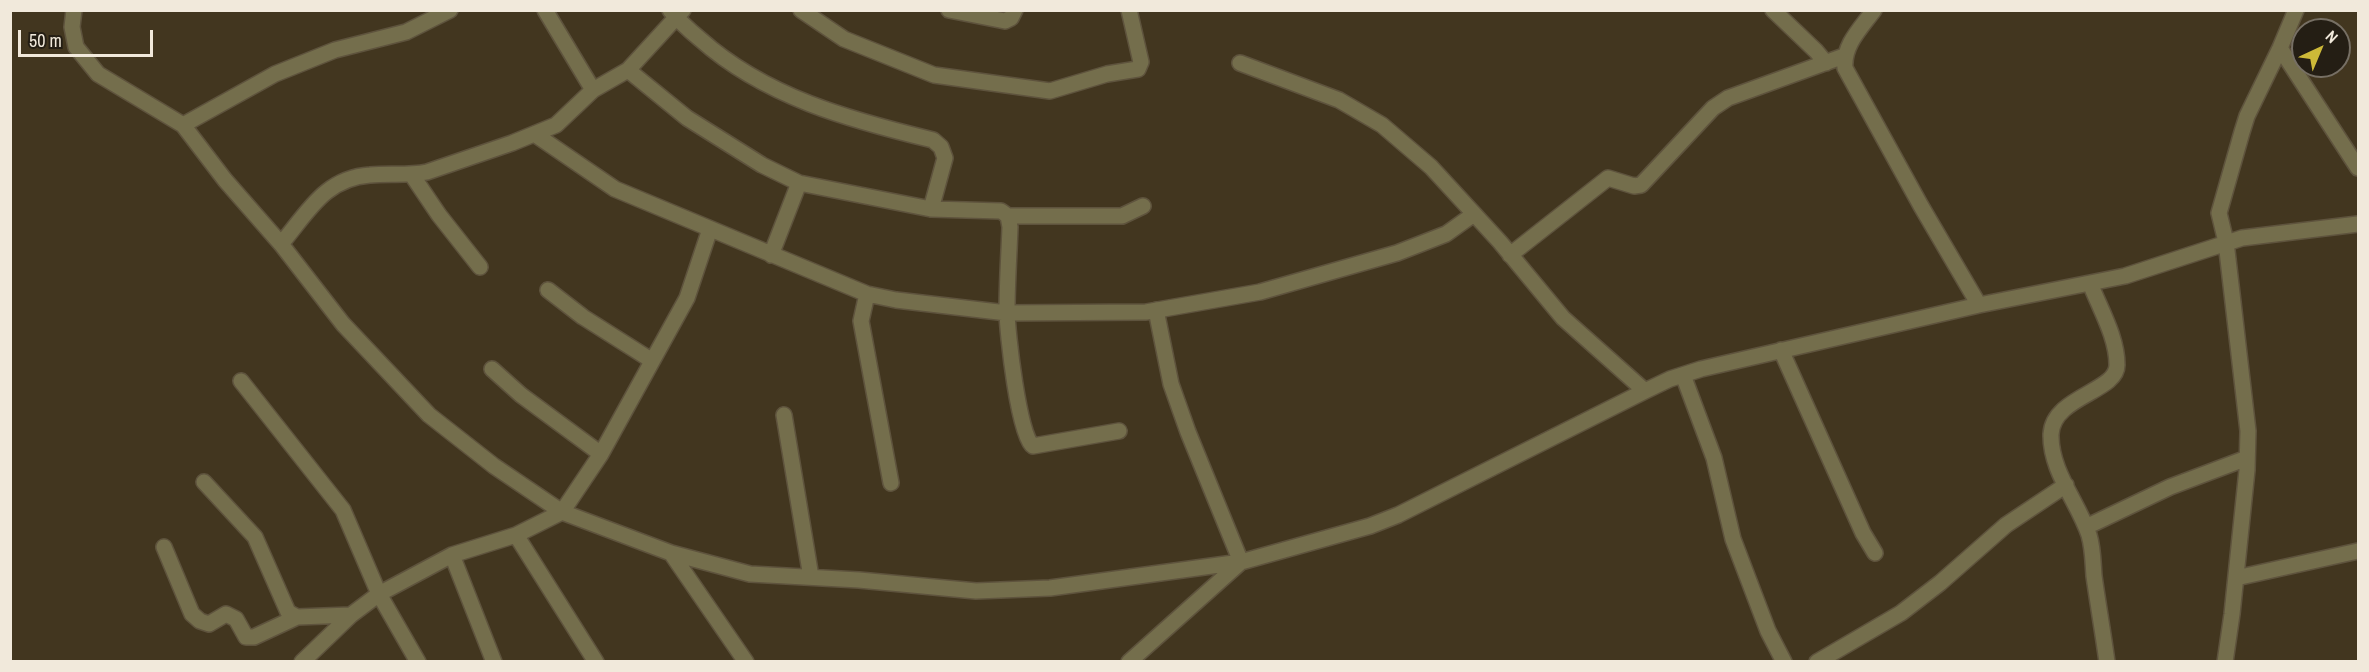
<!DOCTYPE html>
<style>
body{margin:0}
#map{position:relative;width:2369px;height:672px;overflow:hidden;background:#42361f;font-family:"Archivo Narrow",sans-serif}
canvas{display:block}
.frame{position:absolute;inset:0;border:12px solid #f1e9db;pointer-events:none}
.north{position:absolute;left:2291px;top:18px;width:60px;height:60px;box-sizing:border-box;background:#241e14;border:2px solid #766f64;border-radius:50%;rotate:44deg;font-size:16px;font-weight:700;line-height:24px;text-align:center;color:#f1e9db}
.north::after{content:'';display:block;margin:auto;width:21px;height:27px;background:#cdb938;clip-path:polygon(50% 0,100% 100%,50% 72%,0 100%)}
.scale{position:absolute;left:18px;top:30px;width:135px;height:27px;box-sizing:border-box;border:3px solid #f1e9db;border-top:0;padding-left:8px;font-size:18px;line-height:21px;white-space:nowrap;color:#f1e9db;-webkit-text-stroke:4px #241e14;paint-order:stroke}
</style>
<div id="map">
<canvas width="2369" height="672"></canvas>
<div class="frame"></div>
<div class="north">N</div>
<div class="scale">50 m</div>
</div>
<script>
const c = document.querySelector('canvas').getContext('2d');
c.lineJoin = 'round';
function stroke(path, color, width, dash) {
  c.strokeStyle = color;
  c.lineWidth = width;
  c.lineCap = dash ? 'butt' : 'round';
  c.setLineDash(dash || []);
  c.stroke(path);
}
const minor = new Path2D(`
 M74,10l-2,17 4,20 22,27 85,51 42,55 56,64 62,80 86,91 65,51 68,46 109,41 79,21 109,6 117,11 74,-3 191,-26 129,-36 28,-11 247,-124 25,-12 31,-10 278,-64 146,-29 117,-38 116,-14
 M545,10l48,80
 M670,10c9,11 19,20 30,29 65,58 150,81 233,101l8,7 4,11 -14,51 70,2 7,5 2,11c-1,28 -3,56 -3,84 0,20 12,127 26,135l86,-15
 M801,10l43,29 90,36 116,16 57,-17 31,-5 3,-7 -12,-52
 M949,10l56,11 6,-3 4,-8
 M1773,10l43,41 10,12
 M1874,10c-13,18 -31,35 -29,58l76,138 58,99
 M2280,48l78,120
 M1240,63l99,37 43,25 49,42 69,75 63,76 82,73
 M628,70l59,48 75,47 37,18 132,26
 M183,125l92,-51 60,-24 71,-18 44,-22
 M536,135l79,54 252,105 29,6 111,13 139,-1 114,-20 137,-39 49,-19 28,-20
 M412,175l27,40 41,52
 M1008,216h114l21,-10
 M281,244c27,-32 44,-66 89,-69 20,-2 37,1 57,-3l85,-29 44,-18 37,-35 35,-20 55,-60
 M771,255l28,-72
 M1510,255l98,-77 26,8 7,-1 72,-77 15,-10 116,-42
 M2090,283c10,26 27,54 27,82 0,27 -64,31 -66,69 -1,37 27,68 38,101 4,13 4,28 5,41 4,28 9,57 13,86
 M548,290l35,27 68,43
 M867,294l-6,27 30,162
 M1781,350l82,183 12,20
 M492,369l29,26 80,59
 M1683,375l31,83 19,81 35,92 16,31
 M241,381l102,129 36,84 39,68
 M784,415l27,162
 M204,482l51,55 33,75 9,5 54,-2
 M2086,527l84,-40 77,-29
 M516,535l80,127
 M164,547l28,67 8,7 9,3 17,-10 10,5 10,18h8l43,-20
 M671,553l75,109
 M452,555l42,107
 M2236,578l122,-27
 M302,662l49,-47 28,-21 73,-39 64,-20 46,-23 39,-58 86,-156 23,-69
 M1129,662l112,-100 -53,-130 -17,-48 -15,-74
 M1817,662l84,-49 39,-30 66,-58 60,-40
 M2225,662l7,-48 15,-144 1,-39 -22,-189 -7,-29 23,-81 5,-16 33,-68 16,-38`);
stroke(minor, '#5e533d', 18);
stroke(minor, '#746e4c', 15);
</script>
